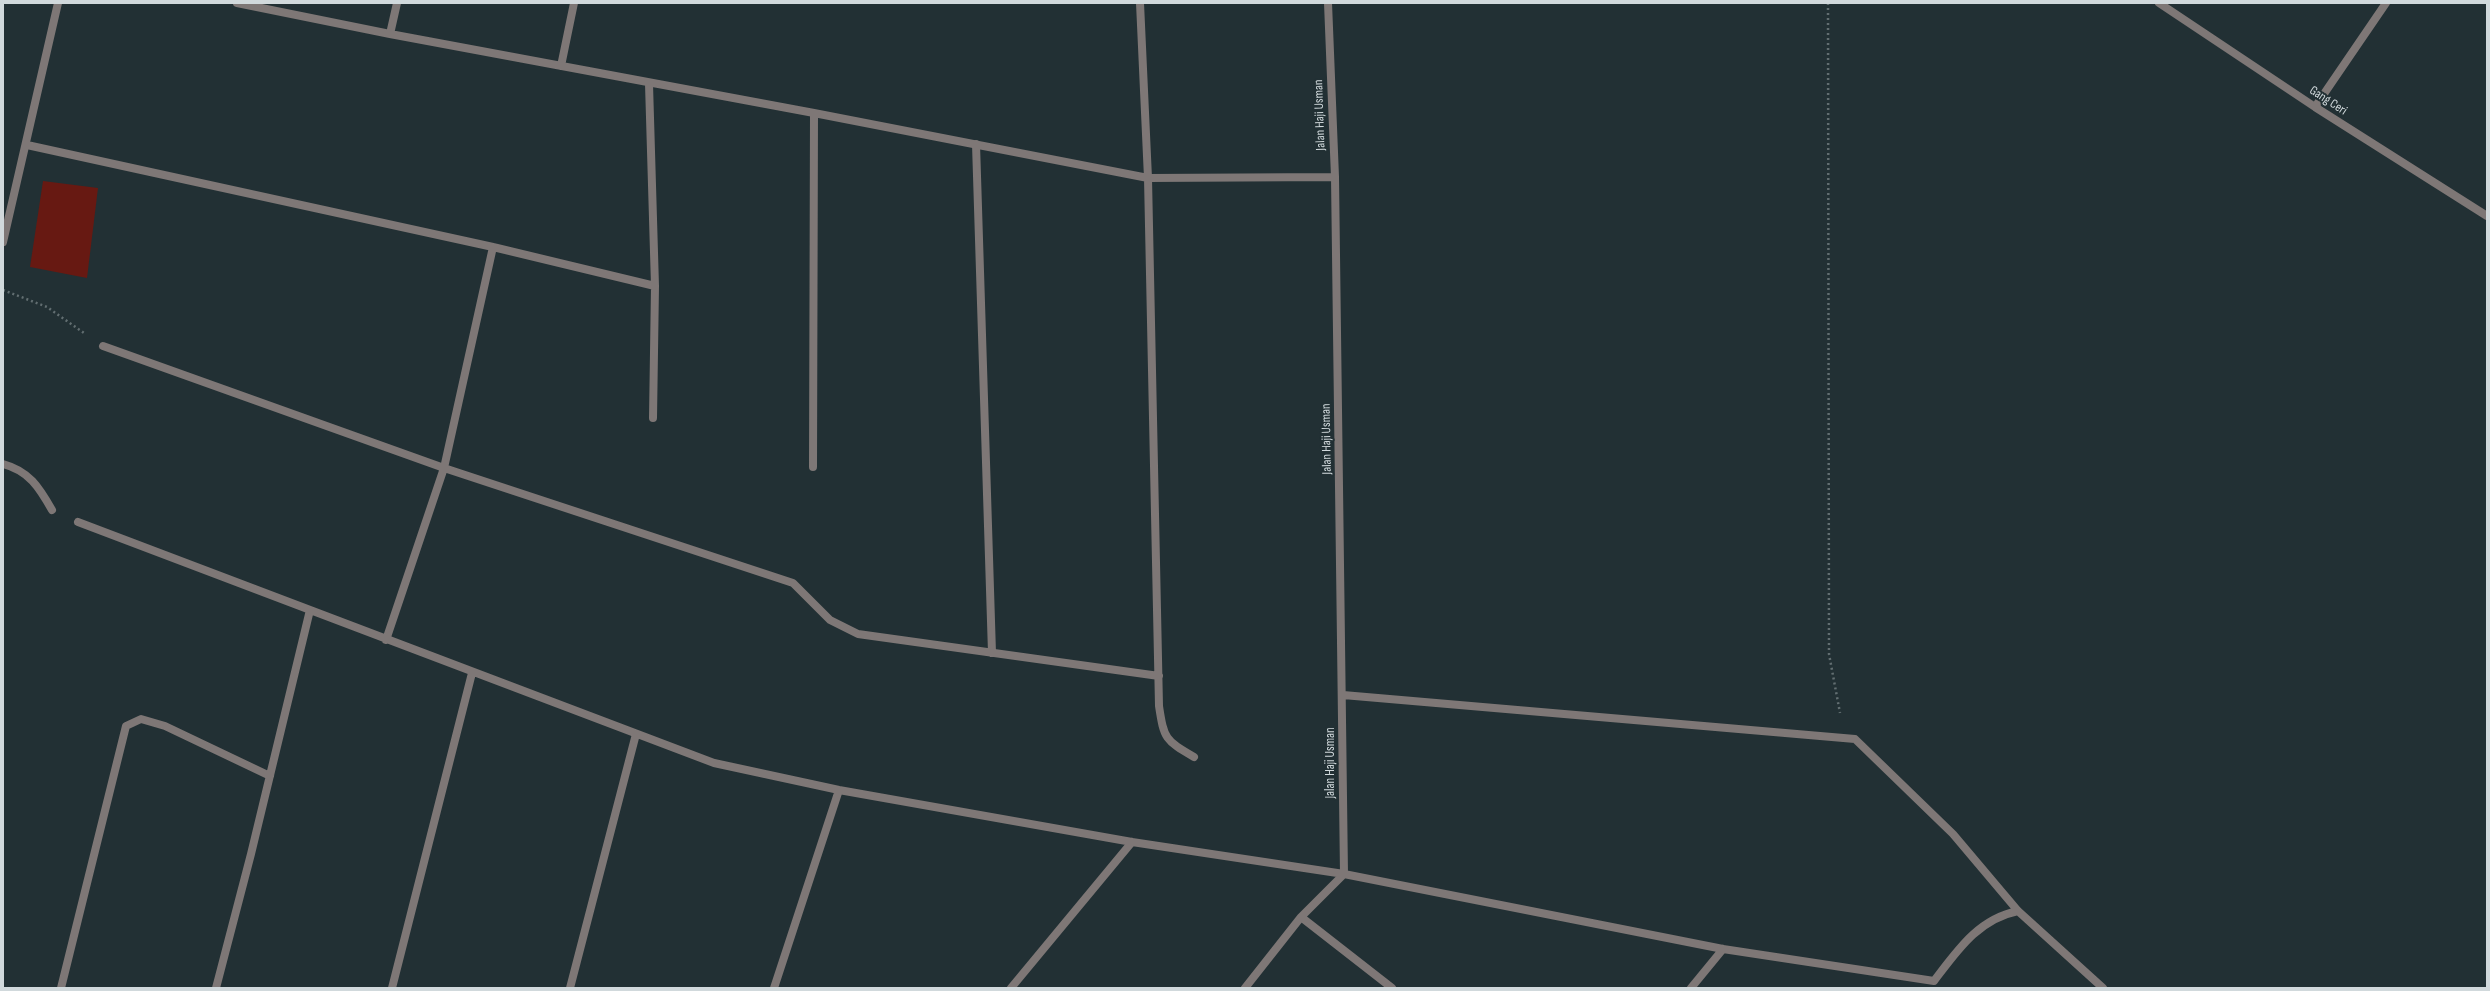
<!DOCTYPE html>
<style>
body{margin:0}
#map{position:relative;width:2490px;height:991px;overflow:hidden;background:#223034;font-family:"Sofia Sans Condensed",sans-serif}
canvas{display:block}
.frame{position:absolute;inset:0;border:4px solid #d1d9dc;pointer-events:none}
</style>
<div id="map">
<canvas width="2490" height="991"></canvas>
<div class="frame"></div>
</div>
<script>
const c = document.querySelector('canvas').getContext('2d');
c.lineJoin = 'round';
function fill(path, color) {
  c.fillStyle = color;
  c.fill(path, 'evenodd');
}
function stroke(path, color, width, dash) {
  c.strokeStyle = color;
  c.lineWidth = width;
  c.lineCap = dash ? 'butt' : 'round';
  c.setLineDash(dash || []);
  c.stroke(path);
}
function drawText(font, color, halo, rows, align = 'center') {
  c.font = font + ' "Sofia Sans Condensed",sans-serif';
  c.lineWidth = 4;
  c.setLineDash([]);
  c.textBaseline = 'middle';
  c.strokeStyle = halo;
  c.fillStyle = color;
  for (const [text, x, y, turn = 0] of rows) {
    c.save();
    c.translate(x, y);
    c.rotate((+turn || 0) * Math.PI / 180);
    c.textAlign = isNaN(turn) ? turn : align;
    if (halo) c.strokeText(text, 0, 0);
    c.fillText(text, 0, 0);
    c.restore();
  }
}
fill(new Path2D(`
 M43,181l55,7 -11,90 -57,-11z`), '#671912');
stroke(new Path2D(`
 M1828,3l1,651 11,59
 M3,290l44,17 37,26`), '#626e71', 2.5, [2, 3]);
stroke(new Path2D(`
 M237,3l153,31 424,79 334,65 187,-1
 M1140,3l8,175 11,528c5,33 6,34 35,51
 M1328,3l7,174 9,697
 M2159,3l156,104 172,109
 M390,34l7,-31
 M561,66l13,-63
 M649,84l6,202 -2,132
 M2315,107l71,-104
 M976,144l16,509
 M27,145l466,102 162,39
 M3,242l55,-239
 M103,346l341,122 349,115 37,37 28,14 301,42
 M3,464c26,7 36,23 49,46
 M813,467l1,-354
 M78,522l636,241 125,27 293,52 212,32 379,75 211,32c23,-30 44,-62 84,-70
 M386,640l58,-172 49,-221
 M1343,695l512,44 98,95 65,77 85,77
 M1301,917l91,71
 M61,988l65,-262 15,-7 24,7 105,50
 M216,988l35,-134 59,-244
 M392,988l80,-315
 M570,988l66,-254
 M774,988l65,-198
 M1011,988l121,-146
 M1245,988l56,-71 43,-43
 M1691,988l32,-39`), '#7e7776', 8);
drawText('13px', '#d1d9dc', '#223034', [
 ["Gang Ceri",2328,101,33],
 ["Jalan Haji Usman",1320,115,-92],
 ["Jalan Haji Usman",1327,439,-91],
 ["Jalan Haji Usman",1331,763,-90]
]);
</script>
